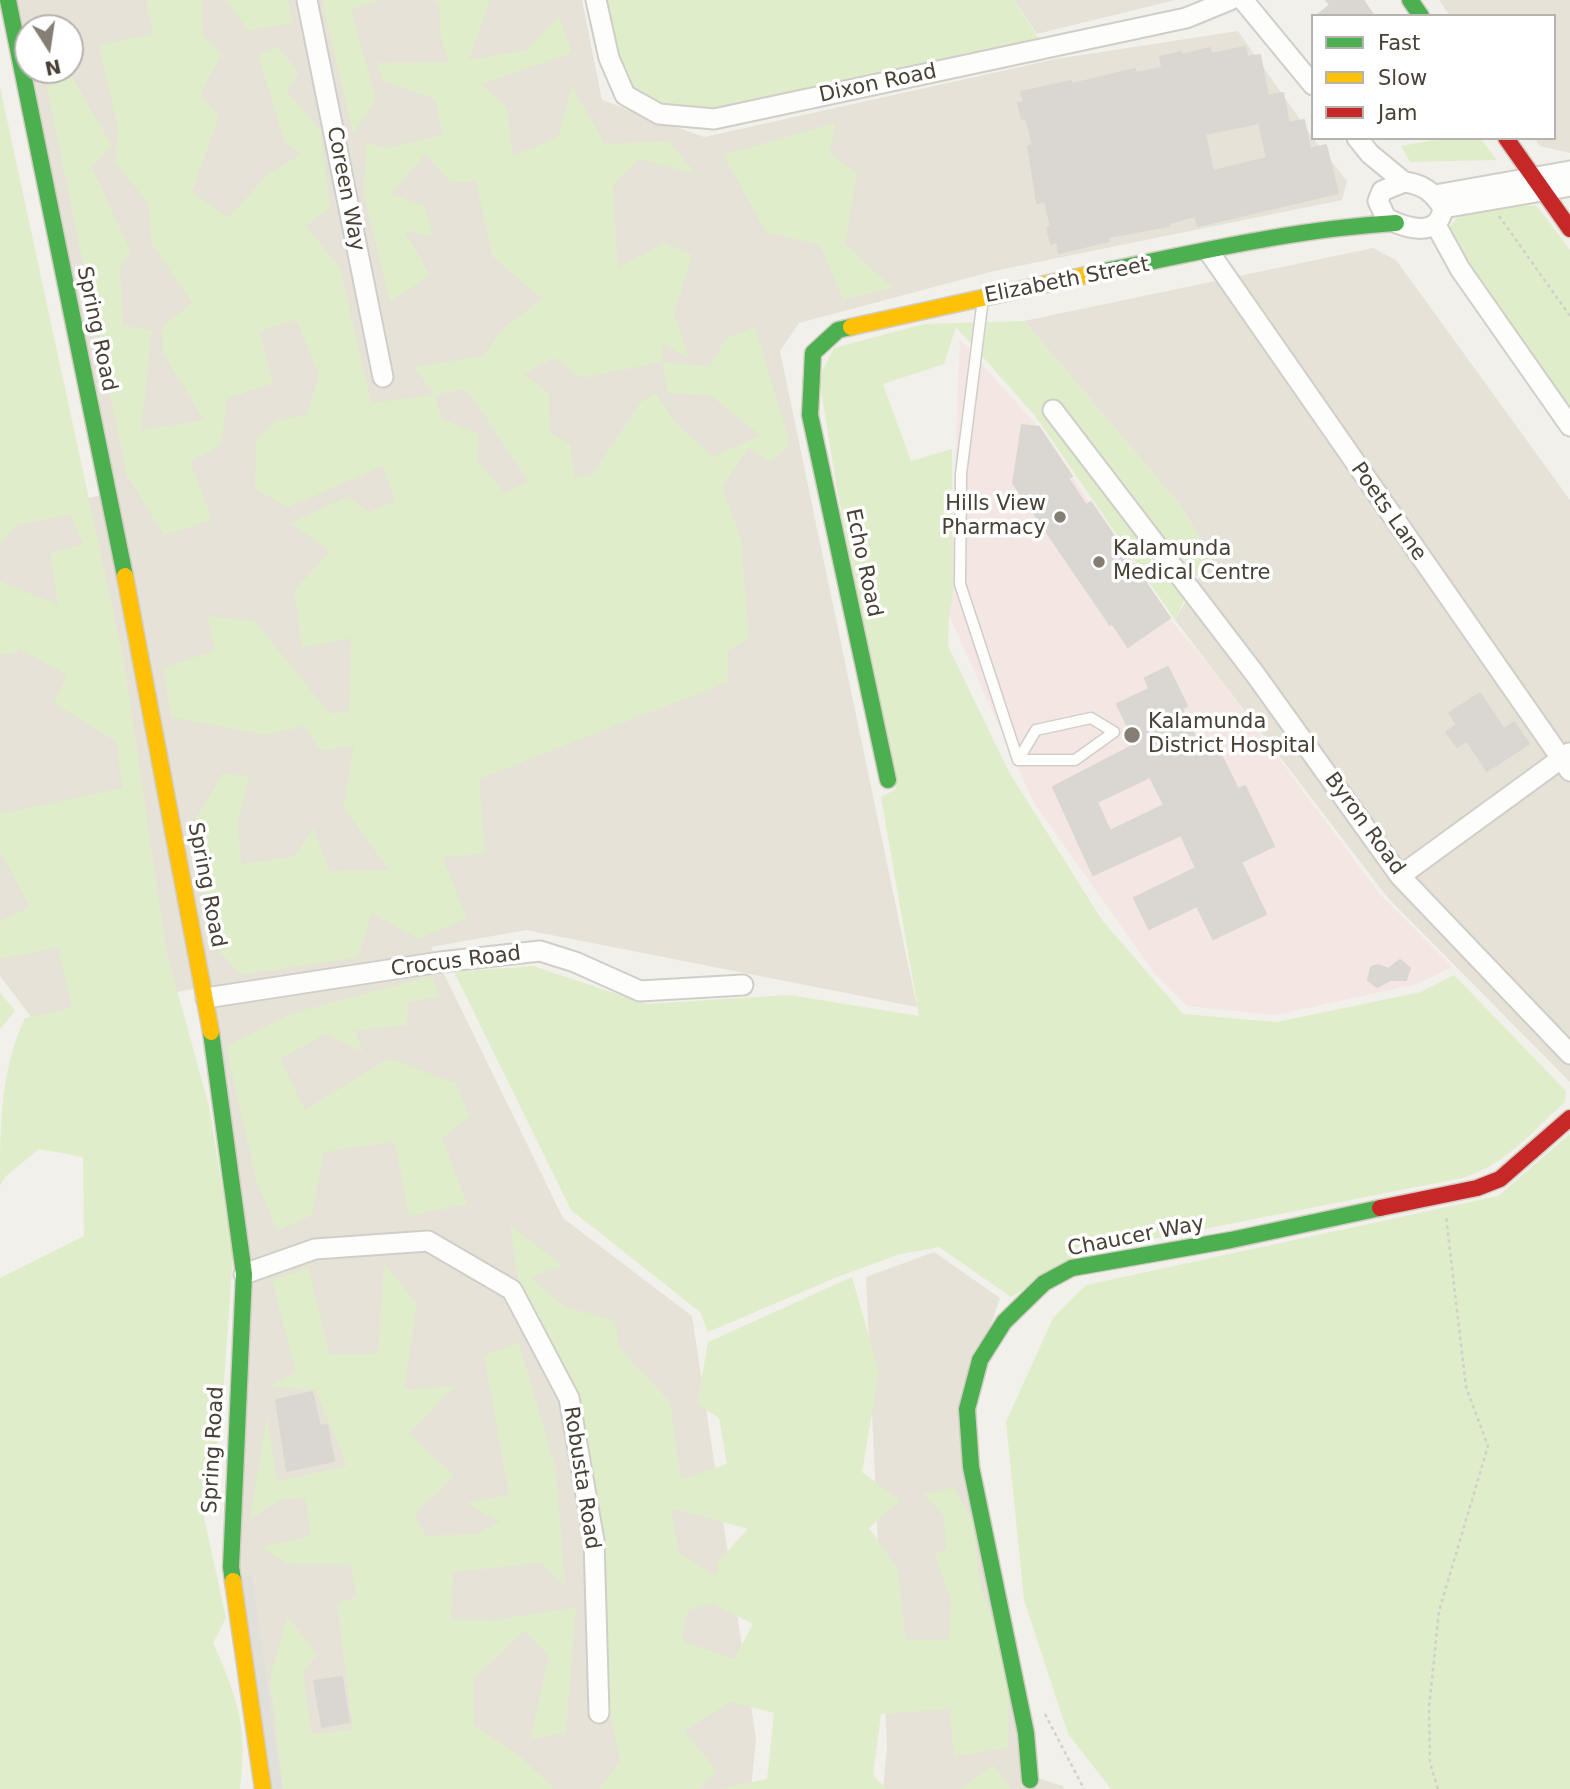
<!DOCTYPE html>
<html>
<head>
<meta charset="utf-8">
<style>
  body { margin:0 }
  #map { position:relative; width:1570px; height:1789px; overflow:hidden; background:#f2f0eb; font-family:"DejaVu Sans",sans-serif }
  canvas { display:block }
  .legend { position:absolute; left:1311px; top:14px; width:245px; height:126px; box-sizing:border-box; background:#fff; border:2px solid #b6b3af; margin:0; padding:9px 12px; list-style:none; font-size:21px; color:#494136 }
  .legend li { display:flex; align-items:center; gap:14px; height:35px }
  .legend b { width:35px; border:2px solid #b6b3af }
  .north { position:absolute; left:14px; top:14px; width:70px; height:70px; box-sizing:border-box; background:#fff; border:2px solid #b6b3af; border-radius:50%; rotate:168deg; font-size:19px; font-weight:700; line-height:28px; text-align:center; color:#494136 }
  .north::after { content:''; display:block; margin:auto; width:24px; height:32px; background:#847e75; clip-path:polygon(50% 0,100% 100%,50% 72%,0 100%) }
</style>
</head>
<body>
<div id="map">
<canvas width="1570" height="1789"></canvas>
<ul class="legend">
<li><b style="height:9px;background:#4caf50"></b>Fast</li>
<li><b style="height:9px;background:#ffc107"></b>Slow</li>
<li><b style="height:9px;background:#c62828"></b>Jam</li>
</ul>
<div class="north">N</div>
</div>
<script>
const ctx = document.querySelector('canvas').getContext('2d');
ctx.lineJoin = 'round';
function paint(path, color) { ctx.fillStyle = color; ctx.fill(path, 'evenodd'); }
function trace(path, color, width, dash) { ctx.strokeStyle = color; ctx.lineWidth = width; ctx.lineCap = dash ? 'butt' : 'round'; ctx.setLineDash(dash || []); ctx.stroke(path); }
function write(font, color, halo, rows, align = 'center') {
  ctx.font = font + ' "DejaVu Sans",sans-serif'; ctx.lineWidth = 7; ctx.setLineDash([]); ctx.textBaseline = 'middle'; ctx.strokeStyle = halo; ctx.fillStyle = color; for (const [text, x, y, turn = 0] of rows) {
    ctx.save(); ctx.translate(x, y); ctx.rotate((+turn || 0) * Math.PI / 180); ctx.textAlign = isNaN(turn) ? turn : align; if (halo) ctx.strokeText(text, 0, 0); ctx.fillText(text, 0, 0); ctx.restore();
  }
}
paint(new Path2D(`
  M 17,0 L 582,0 L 602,100 L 704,137 L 1056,59 L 1238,31 L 1313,138 L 1347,181 L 1342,200 L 994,271 L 799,323 L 780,351 L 917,1007 L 526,930 L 431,947 L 563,1218 L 692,1316 L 756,1739 L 751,1789 L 271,1789 L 237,1573 L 250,1259 L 211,986 L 32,1018 L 0,976 L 0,516 L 112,493 L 30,70 L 70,70 L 70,28 L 28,28 L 28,57 Z
  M 1014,0 L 1175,0 L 1037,34 Z
  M 1439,0 L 1570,0 L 1570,153 L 1540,146 L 1534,138 L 1554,138 L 1554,16 L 1450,16 Z
  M 1373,248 L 1396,260 L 1570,500 L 1570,1082 L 1388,898 L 1175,620 L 1211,557 L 1180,505 L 1024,321 Z
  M 934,1252 L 1000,1298 L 960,1413 L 1034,1777 L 1063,1786 L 1064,1789 L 883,1789 L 887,1747 L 866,1277 Z`), '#e6e2d8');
paint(new Path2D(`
  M 960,340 L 1034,422 L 1173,623 L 1211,667 L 1378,892 L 1452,967 L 1417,984 L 1275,1015 L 1187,1006 L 1155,974 L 1034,803 L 949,615 Z`), '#f4e6e2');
paint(new Path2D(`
  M 146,0 L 202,0 L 203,36 L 222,54 L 200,94 L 219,116 L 192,192 L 228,218 L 269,173 L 302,154 L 285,143 L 258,55 L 278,47 L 299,73 L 286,91 L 320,129 L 330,208 L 306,226 L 340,268 L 371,403 L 434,395 L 415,367 L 483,356 L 502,329 L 542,299 L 492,256 L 476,181 L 451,183 L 426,154 L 391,194 L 425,206 L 433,237 L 404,230 L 430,275 L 390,302 L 364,194 L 366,143 L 385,148 L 443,135 L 435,99 L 383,81 L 377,63 L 449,62 L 441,39 L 439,4 L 432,0 L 490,0 L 469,60 L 526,50 L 559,16 L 572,53 L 481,84 L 507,107 L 513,156 L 558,137 L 572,86 L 605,144 L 669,141 L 696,174 L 639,159 L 613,186 L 618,268 L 664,243 L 692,255 L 674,314 L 689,358 L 663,344 L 662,362 L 709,366 L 726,338 L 755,326 L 790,444 L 771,462 L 748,448 L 722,488 L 741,538 L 749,639 L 728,651 L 728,682 L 479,779 L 485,854 L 442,857 L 467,918 L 418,939 L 372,913 L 358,957 L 240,975 L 213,944 L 193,823 L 223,773 L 249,777 L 238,822 L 241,864 L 295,856 L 313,828 L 330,871 L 389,870 L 343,807 L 354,746 L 321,751 L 305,726 L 263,735 L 171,717 L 163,668 L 215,651 L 207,616 L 255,621 L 329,713 L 349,712 L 351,638 L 302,648 L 294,591 L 330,551 L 290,523 L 347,497 L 369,512 L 395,501 L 383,466 L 288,507 L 255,489 L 256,441 L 275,421 L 307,415 L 319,374 L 296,320 L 259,331 L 273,383 L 227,399 L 221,445 L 190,461 L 212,520 L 164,535 L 127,476 L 47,88 L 68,70 L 112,146 L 91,166 L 131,252 L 120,267 L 123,325 L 152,331 L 141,430 L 204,420 L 163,353 L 162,327 L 192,303 L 152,244 L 148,203 L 115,162 L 118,129 L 99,45 L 153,34 ZM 554,358 L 582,378 L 662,362 L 668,393 L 711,396 L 760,435 L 713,457 L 674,421 L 656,393 L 641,402 L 593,474 L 575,478 L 570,444 L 550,433 L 549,393 L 523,374 ZM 463,389 L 476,402 L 528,481 L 505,493 L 477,460 L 479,434 L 441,418 L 435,395 Z
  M 226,0 L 288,0 L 293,23 L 248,31 Z
  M 322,0 L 381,0 L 351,9 L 376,100 L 353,134 Z
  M 597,0 L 1014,0 L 1045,48 L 714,119 L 625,95 Z
  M 0,87 L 124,661 L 167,954 L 209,1106 L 233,1255 L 221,1423 L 204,1517 L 226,1618 L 213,1643 C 238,1699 248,1727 240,1789 L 0,1789 L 0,1278 L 84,1236 L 83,1157 L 39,1149 L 5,1177 L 0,1186 C 0,1130 0,1070 25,1018 L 72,1008 L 58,948 L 0,959 L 0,921 L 30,907 L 0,852 L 0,814 L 122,788 L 117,742 L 54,703 L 67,675 L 18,648 L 19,652 L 0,655 L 0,581 L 58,605 L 50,553 L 83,544 L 71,515 L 17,525 L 0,544 Z
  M 835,123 L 830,154 L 857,174 L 845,244 L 893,288 L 843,300 L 820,245 L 766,232 L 723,155 Z
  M 1445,138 L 1480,138 L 1497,160 L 1410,162 L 1401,146 Z
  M 1520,205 L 1537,206 L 1570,250 L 1570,410 L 1445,233 L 1460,214 Z
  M 1024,321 L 1180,505 L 1211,557 L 1194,579 L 1175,620 L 1036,417 L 956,327 L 944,364 L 883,384 L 911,461 L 952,449 L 953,594 L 949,615 L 948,646 L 1009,772 L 1102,920 L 1183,1014 L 1277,1022 L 1421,992 L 1454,975 L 1566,1091 L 1565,1102 C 1533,1131 1504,1166 1462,1178 L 1087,1252 L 1011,1297 L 939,1247 L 897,1255 L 840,1276 L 708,1332 L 700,1312 L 571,1210 L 454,972 L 533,966 L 647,1004 L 790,995 L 919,1016 L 881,797 L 896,789 L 836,484 L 819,377 L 834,348 L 924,324 Z
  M 432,976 L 440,997 L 408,1002 L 407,1025 L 355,1031 L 363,1052 L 325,1034 L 280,1059 L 305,1110 L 389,1058 L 456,1084 L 470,1116 L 442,1138 L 467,1204 L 409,1216 L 395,1142 L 324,1152 L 312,1215 L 277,1231 L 256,1179 L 226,1046 L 293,1013 Z
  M 0,992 L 15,1011 L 0,1029 Z
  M 1570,1134 L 1570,1789 L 1111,1789 L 1068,1734 L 1024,1600 L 1006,1422 L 1053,1318 L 1086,1285 L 1498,1196 Z
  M 510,1226 L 563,1266 L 531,1277 L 563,1306 L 615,1321 L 619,1347 L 670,1402 L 681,1479 L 727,1464 L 719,1418 L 697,1404 L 708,1342 L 852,1277 L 879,1372 L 862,1472 L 900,1501 L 869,1528 L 898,1570 L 906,1640 L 949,1640 L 951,1601 L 935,1555 L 946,1548 L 944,1516 L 924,1494 L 954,1488 L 973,1521 L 980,1584 L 1009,1670 L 1008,1748 L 954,1756 L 950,1709 L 881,1714 L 873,1775 L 887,1789 L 718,1789 L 767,1779 L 774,1713 L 730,1702 L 684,1731 L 717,1771 L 699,1789 L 599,1789 L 620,1761 L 610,1715 L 603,1531 L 578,1405 L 520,1291 ZM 671,1508 L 748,1529 L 718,1561 L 716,1576 L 679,1553 ZM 713,1604 L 753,1624 L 734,1659 L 682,1641 L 688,1610 Z
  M 384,1263 L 417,1304 L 404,1390 L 455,1386 L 409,1433 L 454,1476 L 415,1514 L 426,1536 L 476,1534 L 500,1522 L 466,1503 L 509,1495 L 484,1355 L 519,1343 L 556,1469 L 565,1586 L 542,1563 L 453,1572 L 451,1619 L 495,1620 L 576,1607 L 566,1733 L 530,1739 L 549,1656 L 524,1630 L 474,1679 L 474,1725 L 521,1757 L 554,1789 L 283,1789 L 270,1678 L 287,1616 L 317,1654 L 303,1672 L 312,1734 L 353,1729 L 337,1604 L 357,1596 L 350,1565 L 288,1564 L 260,1547 L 311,1536 L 305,1497 L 281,1500 L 250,1519 L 267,1416 L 277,1481 L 347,1466 L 316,1391 L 268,1386 L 296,1373 L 272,1280 L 309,1268 L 329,1355 L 378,1353 Z
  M 993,1765 L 1012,1789 L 960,1789 Z`), '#e0edca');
paint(new Path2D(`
  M 252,1575 L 282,1789 L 268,1789 L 238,1578 Z`), '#e1dfda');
const building = new Path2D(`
  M 1326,0 L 1363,0 L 1374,16 L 1316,16 L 1330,5 Z
  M 1245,47 L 1247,57 L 1260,55 L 1268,96 L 1283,93 L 1289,123 L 1304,120 L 1310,149 L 1326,145 L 1338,193 L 1198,226 L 1195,216 L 1169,223 L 1169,226 L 1108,237 L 1109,241 L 1059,253 L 1057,242 L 1051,244 L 1047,228 L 1051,227 L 1045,201 L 1037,203 L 1028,146 L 1033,145 L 1026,118 L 1022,119 L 1018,103 L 1024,102 L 1021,92 L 1071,81 L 1072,84 L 1135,69 L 1136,73 L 1162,68 L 1160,57 L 1181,52 L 1182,55 L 1210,48 L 1211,54 ZM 1259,123 L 1267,158 L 1213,171 L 1205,134 Z
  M 1022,425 L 1039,427 L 1072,476 L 1068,478 L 1086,505 L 1091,502 L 1170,618 L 1128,647 L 1112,623 L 1110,625 L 1013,483 Z
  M 1168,667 L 1187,706 L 1182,709 L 1201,749 L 1215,743 L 1238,789 L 1245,786 L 1274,846 L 1241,862 L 1266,914 L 1213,939 L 1197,906 L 1149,929 L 1134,898 L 1196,868 L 1181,835 L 1093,875 L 1053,787 L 1136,744 L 1117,704 L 1149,689 L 1145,678 ZM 1150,777 L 1164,805 L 1110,831 L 1097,802 Z
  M 1480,693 L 1504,729 L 1514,722 L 1529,744 L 1487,771 L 1467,741 L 1457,747 L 1446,732 L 1457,725 L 1449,713 Z
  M 1400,960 L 1410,968 L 1406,980 L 1390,980 L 1377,987 L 1368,980 L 1371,967 L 1378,965 L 1388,969 Z
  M 312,1392 L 320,1426 L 327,1425 L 334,1461 L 287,1471 L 276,1400 Z
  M 342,1677 L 349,1722 L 322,1727 L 314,1681 Z`);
paint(building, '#dad7d2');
trace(building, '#dad7d1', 2);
const lane = new Path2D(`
  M 983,298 L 961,474 L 960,584 L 1018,760 L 1075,760 L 1114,732 L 1091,718 L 1036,730 L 1018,760`);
const street = new Path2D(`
  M 307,0 L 383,377
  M 596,0 L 609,58 L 625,95 L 659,114 L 714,119 L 1186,18 L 1230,0
  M 1243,0 L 1313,85
  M 1357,138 L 1370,154 L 1404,182
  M 1404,182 C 1423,184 1433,192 1443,208 C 1439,238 1407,229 1386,218 L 1378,201 L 1382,191 Z
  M 1435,195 L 1570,171
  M 1443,208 L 1570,186
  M 1436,225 L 1460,269 L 1570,426
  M 1209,252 L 1570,771
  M 1053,410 L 1255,674 L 1400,876 L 1570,1054
  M 1400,876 L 1569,753
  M 206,998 L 440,962 L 540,951 L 575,962 L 640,991 L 743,985
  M 244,1274 L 315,1249 L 428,1241 L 512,1290 L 569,1398 L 594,1541 L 599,1713`);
const fast = new Path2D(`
  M 8,0 L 125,576
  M 1410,0 L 1421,16
  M 1100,272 C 1199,252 1295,229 1396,223
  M 851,327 L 838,330 L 813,353 L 810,415 L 888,780
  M 211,1032 L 244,1274 L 231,1567 L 233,1581
  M 1030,1780 L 1026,1733 L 971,1467 L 967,1409 L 980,1360 L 1004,1322 L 1044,1283 L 1072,1268 L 1231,1240 L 1380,1208`);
const slow = new Path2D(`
  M 851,327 L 1100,272
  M 125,576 L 211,1032
  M 233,1581 L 263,1789`);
const jam = new Path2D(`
  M 1506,138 L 1570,229
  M 1380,1208 L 1477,1188 L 1500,1179 L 1570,1118`);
trace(lane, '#d0cec8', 13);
trace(street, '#d0cec8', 23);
trace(fast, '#d2cdc2', 19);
trace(slow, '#d2cdc2', 19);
trace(jam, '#d2cdc2', 19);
trace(new Path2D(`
  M 1499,216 L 1570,316
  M 1045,1714 L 1084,1789
  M 1438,1789 L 1430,1763 L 1429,1708 L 1439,1611 L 1488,1446 L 1466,1387 L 1446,1216`), '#d2d0ca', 2.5, [3.5, 3.5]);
trace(lane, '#fdfdfc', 10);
trace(street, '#fdfdfc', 19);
trace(fast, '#4caf50', 16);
trace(slow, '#ffc107', 16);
trace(jam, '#c62828', 16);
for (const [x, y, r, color] of [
  [1060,517,7,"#847e75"],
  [1099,562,7,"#847e75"],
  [1132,735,9,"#847e75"]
]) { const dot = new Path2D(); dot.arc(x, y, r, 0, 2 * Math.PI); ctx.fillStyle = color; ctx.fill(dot); trace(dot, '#fff', 2.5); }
write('21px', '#494136', '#fff', [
  ["Dixon Road",878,84,-12],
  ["Coreen Way",345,189,79],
  ["Elizabeth Street",1067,281,-11],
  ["Spring Road",96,329,78],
  ["Poets Lane",1388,512,55],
  ["Echo Road",863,563,78],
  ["Byron Road",1364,824,54],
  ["Spring Road",206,885,79],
  ["Crocus Road",456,962,-7],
  ["Chaucer Way",1136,1237,-11],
  ["Spring Road",214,1450,-87],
  ["Robusta Road",581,1478,81]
]);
write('21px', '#494136', '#fff', [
  ["Hills View",1046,505,"right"],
  ["Pharmacy",1046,529,"right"],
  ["Kalamunda",1113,550],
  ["Medical Centre",1113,574],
  ["Kalamunda",1148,723],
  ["District Hospital",1148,747]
], 'left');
</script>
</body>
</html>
